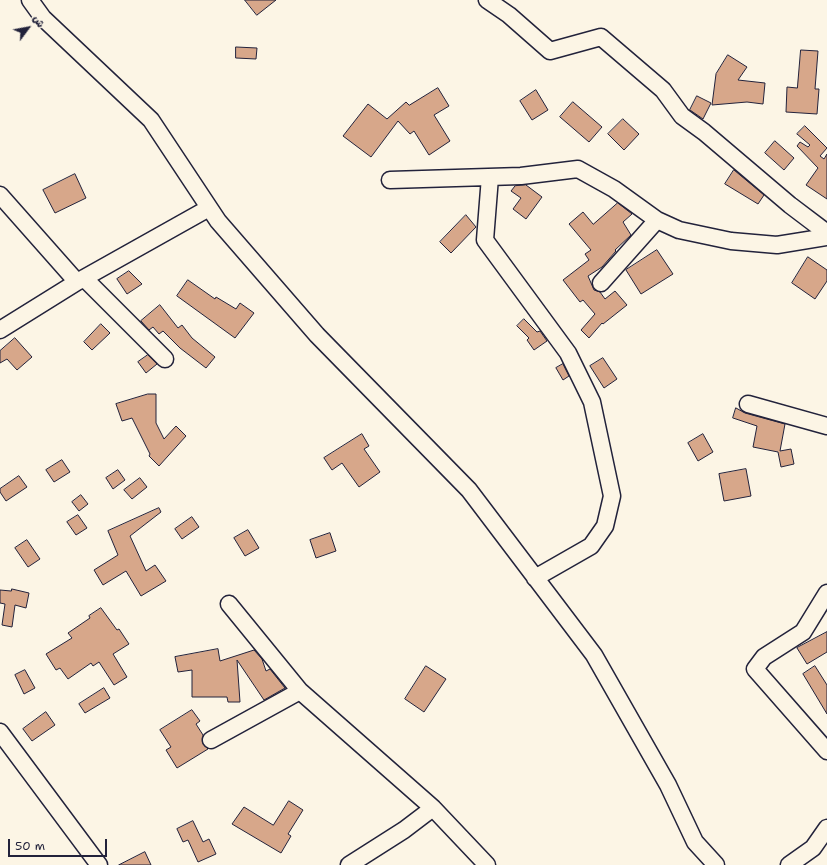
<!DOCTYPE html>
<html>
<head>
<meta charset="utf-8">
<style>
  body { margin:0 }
  #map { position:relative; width:827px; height:865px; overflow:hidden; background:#fcf5e5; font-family:"Shantell Sans","Playpen Sans Arabic",sans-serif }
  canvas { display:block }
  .north { position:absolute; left:8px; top:8px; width:40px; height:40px; -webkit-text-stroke:3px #fcf5e5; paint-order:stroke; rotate:58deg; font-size:11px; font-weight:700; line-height:16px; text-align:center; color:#22223b }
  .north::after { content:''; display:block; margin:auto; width:14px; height:18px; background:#22223b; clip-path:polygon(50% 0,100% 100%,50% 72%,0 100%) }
  .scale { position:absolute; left:8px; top:839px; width:99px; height:18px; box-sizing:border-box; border:2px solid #22223b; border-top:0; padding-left:5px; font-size:12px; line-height:14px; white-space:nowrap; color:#22223b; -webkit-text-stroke:3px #fcf5e5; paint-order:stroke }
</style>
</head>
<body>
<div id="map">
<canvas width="827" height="865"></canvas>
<div class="north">ش</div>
<div class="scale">50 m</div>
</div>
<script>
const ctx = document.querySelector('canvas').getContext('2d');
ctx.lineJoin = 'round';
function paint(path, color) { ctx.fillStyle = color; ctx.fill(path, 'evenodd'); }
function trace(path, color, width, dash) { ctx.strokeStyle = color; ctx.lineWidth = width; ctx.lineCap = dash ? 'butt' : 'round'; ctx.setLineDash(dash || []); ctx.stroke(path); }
const building = new Path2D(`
  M 245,0 L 276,0 L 257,15 Z
  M 236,47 L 257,48 L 256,59 L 236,58 Z
  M 801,50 L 818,51 L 815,89 L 819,89 L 817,114 L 786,112 L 787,87 L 797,88 Z
  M 728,55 L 747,67 L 738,80 L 765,83 L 763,104 L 747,102 L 712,105 L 716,74 Z
  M 438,88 L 449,106 L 434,115 L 450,141 L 429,155 L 414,131 L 410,134 L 398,121 L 371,157 L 343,136 L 368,104 L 387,119 L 406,102 L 409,105 Z
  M 536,90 L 548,110 L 532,120 L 520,101 Z
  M 697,96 L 711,103 L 703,119 L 690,110 Z
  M 573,102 L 602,127 L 589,142 L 560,117 Z
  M 623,119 L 639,134 L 624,150 L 608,134 Z
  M 805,126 L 827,148 L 820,156 L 824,159 L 827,154 L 827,199 L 806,185 L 818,168 L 797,146 L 800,142 L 808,147 L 810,145 L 797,134 Z
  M 775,141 L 794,158 L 784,170 L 765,153 Z
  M 734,170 L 764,195 L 758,204 L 725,184 Z
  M 75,174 L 86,198 L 55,213 L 43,190 Z
  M 526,185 L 542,197 L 526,219 L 513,209 L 521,198 L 511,191 L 515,186 Z
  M 618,203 L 632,214 L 623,222 L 631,235 L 615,250 L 616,251 L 602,267 L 588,276 L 594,290 L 600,292 L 605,299 L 615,291 L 627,305 L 603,324 L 602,323 L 589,338 L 581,330 L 595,314 L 583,300 L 580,302 L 563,280 L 589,260 L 585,254 L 591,250 L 569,224 L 583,212 L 593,224 Z
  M 466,215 L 476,227 L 451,253 L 440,242 Z
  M 657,250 L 673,274 L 641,294 L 626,270 Z
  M 808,257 L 827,270 L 827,281 L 815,299 L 792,283 Z
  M 129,271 L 142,284 L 127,294 L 117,279 Z
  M 188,280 L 215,299 L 216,297 L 236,309 L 240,303 L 254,313 L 235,338 L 177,296 Z
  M 160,305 L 178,328 L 182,325 L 192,338 L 215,357 L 206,368 L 180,348 L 163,331 L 159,334 L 153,327 L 149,330 L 141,321 Z
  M 524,319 L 537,332 L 540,331 L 547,341 L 534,350 L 527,340 L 529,338 L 517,326 Z
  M 101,324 L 110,333 L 92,350 L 84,342 Z
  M 15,338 L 32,357 L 17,370 L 7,359 L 0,363 L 0,351 Z
  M 148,355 L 157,364 L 146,373 L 138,362 Z
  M 603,358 L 617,379 L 604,388 L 590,366 Z
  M 563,364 L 569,376 L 563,380 L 556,368 Z
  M 148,394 L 156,394 L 156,423 L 164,439 L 176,426 L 186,436 L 159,466 L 149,456 L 150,454 L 132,418 L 122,421 L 116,404 Z
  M 736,408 L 745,413 L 785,424 L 780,451 L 791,449 L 794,464 L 781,467 L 778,452 L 753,447 L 757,426 L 733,418 Z
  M 362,434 L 369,446 L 364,449 L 380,472 L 359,487 L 342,463 L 332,470 L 324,458 Z
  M 703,434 L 713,452 L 698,461 L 688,443 Z
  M 62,460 L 70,472 L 54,482 L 46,470 Z
  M 746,469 L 751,496 L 724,501 L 719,474 Z
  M 118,470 L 125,480 L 113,489 L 106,478 Z
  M 19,476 L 27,487 L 6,501 L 0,492 L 0,489 Z
  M 140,478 L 147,487 L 132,499 L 124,490 Z
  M 81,495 L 88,504 L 79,511 L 72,502 Z
  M 159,508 L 161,512 L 130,536 L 146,571 L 155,565 L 166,581 L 141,596 L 126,571 L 103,585 L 94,570 L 118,555 L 108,531 Z
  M 78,515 L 87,528 L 76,535 L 67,522 Z
  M 192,517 L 199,527 L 182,539 L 175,529 Z
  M 248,530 L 259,548 L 245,556 L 234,538 Z
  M 330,533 L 336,551 L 316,558 L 310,540 Z
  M 27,540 L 40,559 L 28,567 L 15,548 Z
  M 12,589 L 29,593 L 26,608 L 15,605 L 12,627 L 2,625 L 5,604 L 0,603 L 0,590 L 11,591 Z
  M 101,608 L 117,630 L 119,629 L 129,644 L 113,654 L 127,677 L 114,685 L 99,662 L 93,666 L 91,663 L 68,679 L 60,668 L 56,670 L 46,654 L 72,638 L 68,633 L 90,618 L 89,616 Z
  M 827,632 L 827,652 L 807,664 L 797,648 Z
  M 218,649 L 220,661 L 254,650 L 262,659 L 266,671 L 270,669 L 285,688 L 264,700 L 237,660 L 240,702 L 228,702 L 227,697 L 192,697 L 192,670 L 178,672 L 175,657 Z
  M 426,666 L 446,679 L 424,712 L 405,699 Z
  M 815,666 L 827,685 L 827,714 L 803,674 Z
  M 25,670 L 35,688 L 24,694 L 15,675 Z
  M 104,688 L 110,698 L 85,713 L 79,704 Z
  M 192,710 L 200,721 L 196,724 L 203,735 L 203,744 L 208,749 L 177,768 L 166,750 L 171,747 L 160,730 Z
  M 46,712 L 55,725 L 32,741 L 23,729 Z
  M 289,801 L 303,810 L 288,834 L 291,836 L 281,853 L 232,824 L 244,807 L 273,825 Z
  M 193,821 L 203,842 L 209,839 L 216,854 L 198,862 L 188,840 L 183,842 L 177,829 Z
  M 145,852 L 151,865 L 119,865 Z`);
paint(building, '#d7a78a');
trace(building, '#22223b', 1);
const minor = new Path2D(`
  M 30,0 L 43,18 L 151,120 L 218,221 L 317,335 L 469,490 L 594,655 L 668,785 L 695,842 L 716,865
  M 487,0 L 509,15 L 550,51 L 601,37 L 663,90 L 682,116 L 704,132 L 790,205 L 827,233
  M 490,177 L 485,240 L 568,353 L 592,402 L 612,496 L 605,526 L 591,546 L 535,578
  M 390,180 L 521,176 L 578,169 L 614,189 L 657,220 L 679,230 L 731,241 L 777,245 L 827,237
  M 0,195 L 77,282 L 209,208
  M 84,278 L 165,359
  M 601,283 L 657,220
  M 0,330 L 77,282
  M 748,404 L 827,426
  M 827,593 L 803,632 L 764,657 L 755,669 L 827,751
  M 229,604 L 300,691 L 433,808 L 487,865
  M 0,732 L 99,865
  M 211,740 L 300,691
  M 349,865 L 404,830 L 433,808
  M 789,865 L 813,848 L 827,828`);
trace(minor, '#22223b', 19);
trace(minor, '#fcf5e5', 16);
</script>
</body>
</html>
